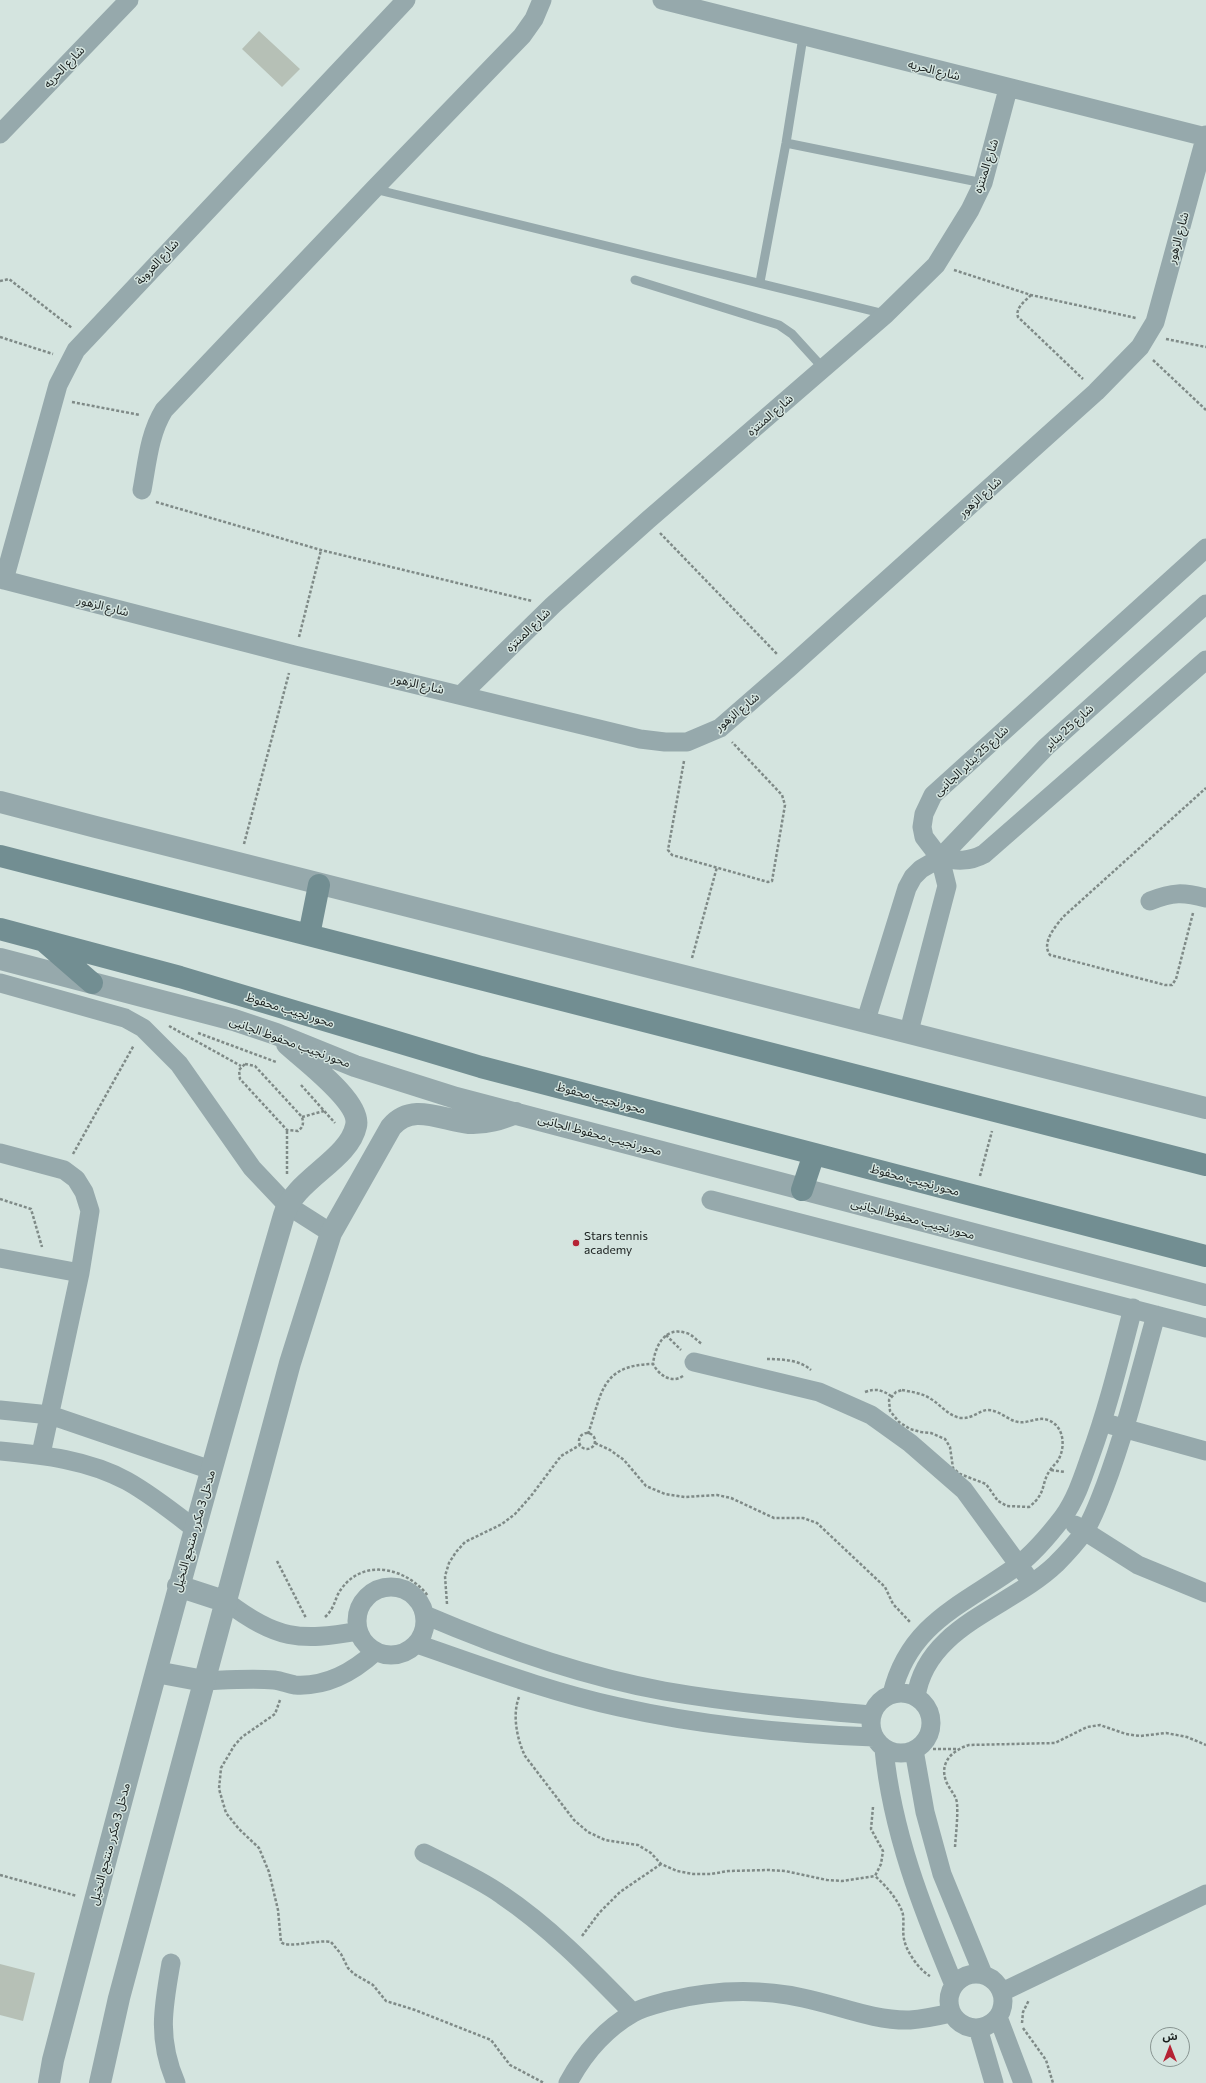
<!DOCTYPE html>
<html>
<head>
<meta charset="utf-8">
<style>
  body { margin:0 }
  #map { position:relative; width:1206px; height:2083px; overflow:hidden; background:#d4e4df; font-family:Commissioner,"Noto Sans Arabic",sans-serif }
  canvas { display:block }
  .north { position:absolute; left:1150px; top:2027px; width:40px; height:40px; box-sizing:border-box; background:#d4e4df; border:1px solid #889491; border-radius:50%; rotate:0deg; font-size:11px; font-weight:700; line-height:16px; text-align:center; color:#161c1b }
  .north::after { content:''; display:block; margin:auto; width:14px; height:18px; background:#b52335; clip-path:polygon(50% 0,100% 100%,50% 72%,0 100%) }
</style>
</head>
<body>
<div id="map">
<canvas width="1206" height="2083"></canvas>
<div class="north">ش</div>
</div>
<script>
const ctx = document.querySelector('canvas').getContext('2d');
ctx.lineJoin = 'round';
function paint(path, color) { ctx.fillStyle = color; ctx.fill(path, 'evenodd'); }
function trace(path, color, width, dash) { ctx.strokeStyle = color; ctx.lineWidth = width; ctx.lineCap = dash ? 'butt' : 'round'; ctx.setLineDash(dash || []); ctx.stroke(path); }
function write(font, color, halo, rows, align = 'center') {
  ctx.font = font + ' Commissioner,"Noto Sans Arabic",sans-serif'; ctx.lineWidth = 3; ctx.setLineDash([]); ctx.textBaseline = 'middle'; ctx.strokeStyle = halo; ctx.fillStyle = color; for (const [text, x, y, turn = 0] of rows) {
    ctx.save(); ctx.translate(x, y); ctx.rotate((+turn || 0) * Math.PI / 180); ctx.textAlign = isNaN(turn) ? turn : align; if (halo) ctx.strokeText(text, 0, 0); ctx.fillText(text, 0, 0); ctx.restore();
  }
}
paint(new Path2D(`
  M 259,31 L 300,69 L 282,87 L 242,49 Z
  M 0,1964 L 35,1973 L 23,2021 L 0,2015 Z`), '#b6c0b6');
trace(new Path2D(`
  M 954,270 L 1031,295 L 1136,318
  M 0,281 L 9,279 L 72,328
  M 1031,295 C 1025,301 1015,308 1018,317 L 1083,379
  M 0,337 L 53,354
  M 1166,339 L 1206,347
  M 1153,360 L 1206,410
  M 72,402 L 140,415
  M 156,502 L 321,550 L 532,601
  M 660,533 L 778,655
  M 299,637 L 321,550
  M 684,761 L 668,850 L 672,855 L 768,882 L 772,881 L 785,805 L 782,795 L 732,742
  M 244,844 L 289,673
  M 1193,913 L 1176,979 L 1172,985 L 1165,985 L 1050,955 C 1041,943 1055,927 1063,917 L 1206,788
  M 692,958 L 717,867
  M 169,1026 L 241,1066
  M 198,1033 L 276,1062
  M 245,1064 L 255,1066 L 302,1117 C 304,1124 303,1127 298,1131 L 287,1130 L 240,1079 L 239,1070 Z
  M 301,1085 L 335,1123
  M 302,1117 L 324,1111
  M 73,1154 L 134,1045
  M 287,1174 L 287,1130
  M 980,1176 L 992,1131
  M 0,1199 L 31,1209 L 42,1247
  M 666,1335 L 681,1350
  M 767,1359 C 782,1359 800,1360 811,1370
  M 683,1376 C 671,1384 659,1375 653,1364 C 655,1346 665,1326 686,1333 C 692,1334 697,1341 702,1344
  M 902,1390 C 912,1392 922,1393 931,1399 C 941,1405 948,1416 961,1418 C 972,1419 979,1411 987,1410 C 1000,1410 1007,1420 1018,1422 C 1028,1424 1038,1416 1048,1420 C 1065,1426 1066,1449 1057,1462 C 1055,1464 1053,1466 1051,1469 C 1040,1483 1048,1492 1029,1507 L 1007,1506 L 998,1501 L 986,1484 L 960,1474 L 953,1468 L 950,1447 L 945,1439 L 931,1433 L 921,1432 L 910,1429 L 899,1422 L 890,1411 L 889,1400 L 896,1392 Z
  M 865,1392 C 876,1388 882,1390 891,1396
  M579 1441a8 8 0 1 1 16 0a8 8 0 1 1-16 0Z
  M 588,1434 C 602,1394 600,1365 653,1364
  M 595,1443 L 610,1450 L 624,1460 L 646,1486 L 665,1494 L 685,1497 L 717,1495 L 731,1498 L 774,1518 L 803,1518 L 817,1523 L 885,1587 L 893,1604 L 910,1622
  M 1051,1470 L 1065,1472
  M 277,1561 L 306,1618
  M 447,1604 L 445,1576 L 449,1563 L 456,1552 L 465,1542 L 502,1524 L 515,1514 L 531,1496 L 561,1456 L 580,1445
  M 325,1617 C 336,1607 334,1598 342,1588 C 365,1557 408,1569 428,1596
  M 519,1697 C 512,1715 517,1739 525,1756 L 574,1820 L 588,1832 L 605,1840 L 638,1845 L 651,1853 L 661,1864 L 677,1871 L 693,1874 L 711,1874 L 728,1871 L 768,1870 L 785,1871 L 827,1880 L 842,1881 L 875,1876
  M 280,1700 L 275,1714 L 242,1737 L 234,1746 L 221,1768 L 219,1789 L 226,1813 L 239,1829 L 259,1848 L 269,1872 L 278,1910 L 281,1942 C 287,1949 320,1939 331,1942 L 341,1954 L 348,1968 L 354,1974 L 373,1985 L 386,2001 L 415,2010 L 491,2040 L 510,2065 L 544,2083
  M 933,1749 L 957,1749
  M 873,1807 L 871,1829 L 883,1851 L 881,1864 L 875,1876 C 886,1886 896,1897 902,1911 C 905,1919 902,1930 904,1939 C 906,1951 919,1970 930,1976
  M 955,1847 C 956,1833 958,1817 957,1803 C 956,1795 949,1789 946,1781 C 939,1762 953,1750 969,1745 L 1055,1743 L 1087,1727 L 1100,1725 L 1126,1734 L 1140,1736 L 1166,1733 L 1187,1737 L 1206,1745
  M 0,1875 L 77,1896
  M 582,1936 L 599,1913 L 620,1892 L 661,1864
  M 1022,2023 L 1023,2012 L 1029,2000
  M 1023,2028 L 1046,2060 L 1053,2083`), '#7f8a87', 2.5, [3, 2]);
trace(new Path2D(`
  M 786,143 L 983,183
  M 374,189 L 885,314
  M 635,280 L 779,325 L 792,334 L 823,368
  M 760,282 L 786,143 L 803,37`), '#96a9ac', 9);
trace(new Path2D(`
  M 662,0 L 1206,137
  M 0,134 L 129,0
  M 142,490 C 147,464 149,434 164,410 L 374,189 L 522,36 L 534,19 L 542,0
  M 0,579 L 294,655 L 640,739 L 665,742 L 687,742 L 720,728 L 790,667 L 1096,392 L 1140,347 L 1155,322 L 1206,135
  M 4,580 L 58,385 L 76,350 L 406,0
  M 462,694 L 553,605 L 648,520 L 886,314 L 936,265 L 970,210 L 983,183 L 1008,89
  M 940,858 C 957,861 969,862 984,854 L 1206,660
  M 1150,901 C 1173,892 1183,892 1206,898
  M 0,983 L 125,1018 L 143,1028 L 179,1064 L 252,1168 L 287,1205 L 331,1233
  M 866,1020 L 907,888 L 913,877 L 921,869 L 940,858 L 1046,747 L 1206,604
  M 909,1031 L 947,886 L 940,858 L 924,837 L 922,827 L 924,814 L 933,795 L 1206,548
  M 0,1153 L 64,1170 L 76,1179 L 84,1192 L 90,1211 L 80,1273 L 41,1454
  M 711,1200 L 1206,1328
  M 0,1258 L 80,1273
  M 694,1362 L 819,1392 L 871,1415 L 910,1443 L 964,1490 L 1026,1575
  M 0,1410 L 50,1415 L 211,1470
  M 1112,1425 L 1206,1451
  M 0,1451 C 44,1455 88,1460 127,1481 C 152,1495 173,1512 195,1529
  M 1075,1525 L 1138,1565 L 1206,1593
  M357 1621a34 34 0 1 1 68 0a34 34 0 1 1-68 0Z
  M 227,1602 C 275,1639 300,1642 358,1631
  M 425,1615 C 502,1648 582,1676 664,1691 C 733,1703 802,1709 871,1715
  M 417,1644 C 484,1667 550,1692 619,1707 C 703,1726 788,1734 874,1737
  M 204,1681 C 227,1680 251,1678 274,1680 C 282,1681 288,1684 295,1685 C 327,1687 353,1672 375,1652
  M871 1723a30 30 0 1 1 60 0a30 30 0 1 1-60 0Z
  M 892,1694 C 909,1623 963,1605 1017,1566 C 1034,1553 1050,1534 1063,1517 C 1076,1499 1083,1477 1090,1457 C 1108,1408 1120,1358 1133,1308
  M 916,1697 C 926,1626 1010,1608 1056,1564 C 1065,1555 1076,1543 1084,1532 C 1093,1519 1099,1501 1105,1486 C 1126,1430 1140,1372 1156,1315
  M 884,1749 C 892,1832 922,1908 954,1985
  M 914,1750 L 925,1812 L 942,1874 L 983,1974
  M 424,1853 C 450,1866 478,1878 502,1895 C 551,1928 592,1971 633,2013
  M 171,1963 C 163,2008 157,2039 176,2083
  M949 2001a27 27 0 1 1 54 0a27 27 0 1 1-54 0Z
  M 1002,1992 L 1206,1894
  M 998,2017 L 1023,2083
  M 978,2028 L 994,2083
  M 568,2083 C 583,2055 605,2029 633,2013 C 643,2007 657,2004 668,2001 C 713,1990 757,1988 803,1998 C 838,2005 873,2021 910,2020 C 924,2019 938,2016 951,2013`), '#96a9ac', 19);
trace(new Path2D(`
  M 0,802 C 401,907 804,1004 1206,1108
  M 0,959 L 234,1020 L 276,1034 L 355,1066 L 456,1098 L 1206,1295
  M 178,1586 L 227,1602
  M 156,1672 L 204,1681
  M 49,2083 L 53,2060 C 127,1778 202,1496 284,1215 C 294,1180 349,1160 356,1126 C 362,1102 304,1060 287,1044
  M 100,2083 L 119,1998 L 290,1363 L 331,1233 L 391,1127 C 412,1102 441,1120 469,1123 C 486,1124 501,1119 516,1113`), '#96a9ac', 22);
trace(new Path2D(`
  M 0,856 L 1206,1165
  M 0,929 L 180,977 L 481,1067 L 1206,1256
  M 309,935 L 319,885
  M 46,943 L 92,983
  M 802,1190 L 814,1154`), '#728e92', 22);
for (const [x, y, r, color] of [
  [576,1243,4,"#b52335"]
]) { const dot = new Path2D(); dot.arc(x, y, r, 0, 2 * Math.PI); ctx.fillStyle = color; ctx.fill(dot); trace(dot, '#d4e4df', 1.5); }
write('12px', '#161c1b', '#d4e4df', [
  ["شارع الحريه",64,67,-46],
  ["شارع الحريه",934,70,14],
  ["شارع المنتزه",986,166,-72],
  ["شارع الزهور",1178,238,-75],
  ["شارع العروبة",157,262,-47],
  ["شارع المنتزه",770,415,-41],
  ["شارع الزهور",980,497,-42],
  ["شارع الزهور",103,606,14],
  ["شارع المنتزه",528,630,-44],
  ["شارع الزهور",418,684,13],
  ["شارع الزهور",737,712,-39],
  ["شارع 25 يناير",1069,727,-42],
  ["شارع 25 يناير الجانبى",971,761,-43],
  ["محور نجيب محفوظ",290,1010,17],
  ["محور نجيب محفوظ الجانبى",290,1042,20],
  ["محور نجيب محفوظ",601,1098,15],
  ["محور نجيب محفوظ الجانبى",600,1135,15],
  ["محور نجيب محفوظ",915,1180,15],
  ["محور نجيب محفوظ الجانبى",913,1219,15],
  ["مدخل 3 مكرر منتجع النخيل",194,1531,-74],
  ["مدخل 3 مكرر منتجع النخيل",110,1844,-75]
]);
write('12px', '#161c1b', '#d4e4df', [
  ["Stars tennis",584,1236],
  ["academy",584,1250]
], 'left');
</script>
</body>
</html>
